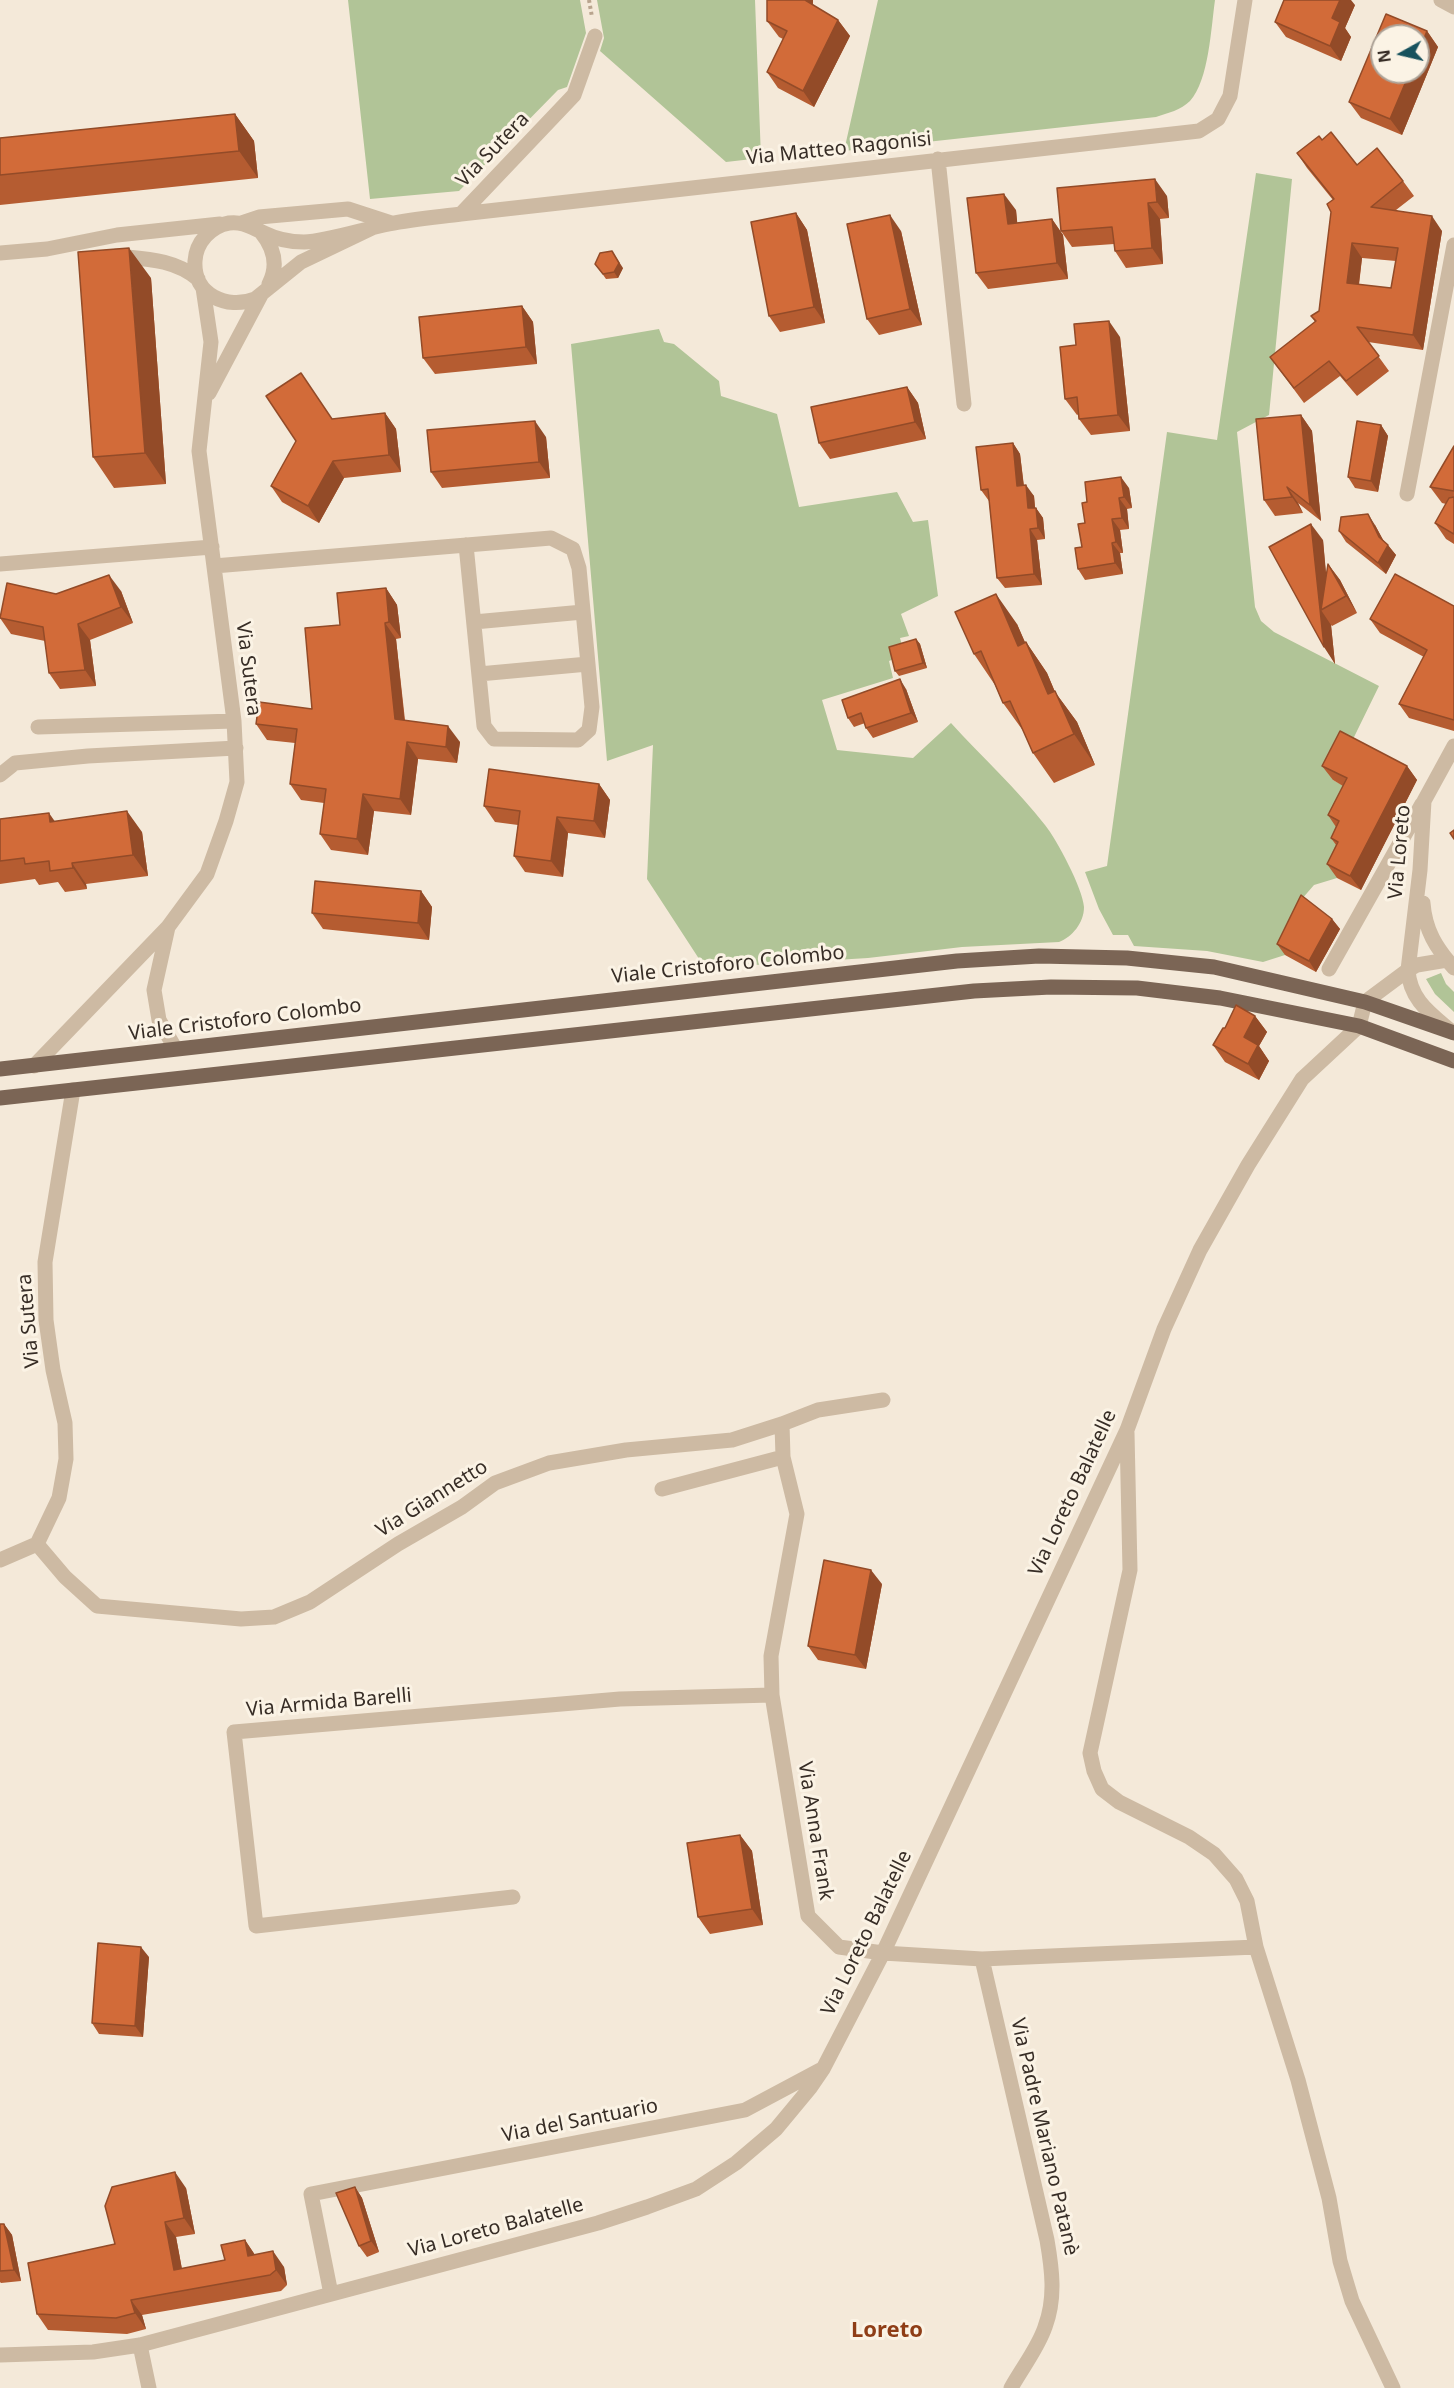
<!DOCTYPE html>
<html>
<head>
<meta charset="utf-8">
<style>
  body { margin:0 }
  #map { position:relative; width:1454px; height:2388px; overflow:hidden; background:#f4e9d9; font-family:"Noto Sans",sans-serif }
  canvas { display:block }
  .north { position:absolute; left:1370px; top:24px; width:60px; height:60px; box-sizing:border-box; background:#fbf3e5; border:2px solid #ada499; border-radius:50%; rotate:262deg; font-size:16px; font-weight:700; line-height:24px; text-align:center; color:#372d26 }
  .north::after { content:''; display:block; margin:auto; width:21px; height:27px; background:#17525d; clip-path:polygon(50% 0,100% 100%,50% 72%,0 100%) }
</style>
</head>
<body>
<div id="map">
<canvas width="1454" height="2388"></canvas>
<div class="north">N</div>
</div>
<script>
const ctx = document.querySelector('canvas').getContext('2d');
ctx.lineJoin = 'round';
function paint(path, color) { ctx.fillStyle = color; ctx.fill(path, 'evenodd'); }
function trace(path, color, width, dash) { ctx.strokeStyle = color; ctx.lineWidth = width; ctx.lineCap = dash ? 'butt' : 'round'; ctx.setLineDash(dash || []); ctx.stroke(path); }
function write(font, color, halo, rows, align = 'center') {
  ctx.font = font + ' "Noto Sans",sans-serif'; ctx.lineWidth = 6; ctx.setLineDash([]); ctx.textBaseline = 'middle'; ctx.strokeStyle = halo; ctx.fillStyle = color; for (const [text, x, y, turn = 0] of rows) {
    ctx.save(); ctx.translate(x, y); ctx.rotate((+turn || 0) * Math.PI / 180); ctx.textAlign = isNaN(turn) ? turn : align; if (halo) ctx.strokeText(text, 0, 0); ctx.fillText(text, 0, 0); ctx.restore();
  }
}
paint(new Path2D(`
  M 348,0 L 580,0 L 586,33 L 567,87 L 558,90 L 459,191 L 370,199 Z
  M 597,0 L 755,0 L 761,158 L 726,162 L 600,51 L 604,38 Z
  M 878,0 L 1215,0 C 1211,28 1209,80 1190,101 C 1181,110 1168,113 1156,117 L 844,151 Z
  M 1256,173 L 1292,179 L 1269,415 L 1237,432 L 1255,607 L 1261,621 L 1274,632 L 1379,686 L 1333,780 L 1357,793 L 1348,856 L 1337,878 L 1314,885 L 1301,900 L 1285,955 L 1263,962 L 1207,951 L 1134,946 L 1128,935 L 1113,935 L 1099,909 L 1085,872 L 1107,866 L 1167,432 L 1217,440 Z
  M 659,329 L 664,342 L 674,344 L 719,381 L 721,396 L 777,414 L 799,507 L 897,492 L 913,522 L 928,520 L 938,596 L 901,614 L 909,636 L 900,638 L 903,649 L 894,659 L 889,661 L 893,678 L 822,700 L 837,750 L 913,758 L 951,723 C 981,756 1018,790 1045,825 C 1057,840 1083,889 1084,907 C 1084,923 1072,937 1059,942 L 962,947 L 868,958 L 705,968 L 647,879 L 653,745 L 607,761 L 571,344 Z
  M 1441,973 L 1446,984 L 1454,992 L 1454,1012 L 1435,994 L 1426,979 Z`), '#b1c497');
trace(new Path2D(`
  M 589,0 L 592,17`), '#b9a48e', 4, [3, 3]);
trace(new Path2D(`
  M 1441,0 L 1454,7
  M 938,159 L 964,404
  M 461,214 L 574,95 L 595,36
  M 241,223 L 259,217 L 348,209 L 391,223
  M 372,228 L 301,262 L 255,299 C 227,310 193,295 195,261 C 196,242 211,226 229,223 C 243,221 252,228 264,233 C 276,239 290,242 304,242 C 327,241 364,229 389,224 C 412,219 437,217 461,214 L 1199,131 L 1218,119 L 1230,96 L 1245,0
  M 261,232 C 274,248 279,265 269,284
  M 0,253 L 47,249 L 117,235 L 220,224
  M 116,256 C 145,259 174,259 198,279
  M 209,393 L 261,295
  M 1407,494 L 1454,245
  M 0,564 L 212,547
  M 214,566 L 551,538 L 573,549 L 579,568 L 592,707 L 589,730 L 578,740 L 494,739 L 484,726 L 466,545
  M 474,622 L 583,612
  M 479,674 L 588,664
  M 38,727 L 234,721
  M 0,775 L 15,763 L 88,756 L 236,748
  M 1423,903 C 1425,930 1436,948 1454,968
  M 168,927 L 154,990 L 159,1020 L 175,1048
  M 1447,960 L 1417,965 L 1408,970 C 1410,1000 1430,1013 1452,1032
  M 1329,969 L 1422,804
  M 34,1066 L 168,927 L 207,874 L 226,821 L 237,782 L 234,721 L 199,451 L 211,342 L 203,288
  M 782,1424 L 783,1457
  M 1127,1433 L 1130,1570 L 1090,1753 L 1094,1771 L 1102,1789 L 1119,1802 L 1189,1837 L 1214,1854 L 1236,1879 L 1247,1901 L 1256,1947 L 1298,2080 L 1329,2198 L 1340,2261 L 1352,2301 L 1393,2388
  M 662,1489 L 783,1457 L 797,1514 L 771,1656 L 772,1695 L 808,1916 L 839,1947 L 883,1953 L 982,1959 L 1256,1947
  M 37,1544 L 65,1577 L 97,1606 L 241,1619 L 274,1617 L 310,1602 L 398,1544 L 462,1507 L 495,1483 L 549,1463 L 626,1450 L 732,1440 L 782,1424 L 818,1410 L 883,1400
  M 37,1544 L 59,1498 L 66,1459 L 65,1423 L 53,1370 L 46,1320 L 45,1262 L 73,1090
  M 0,1560 L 37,1544
  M 513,1897 L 256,1926 L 234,1732 L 620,1699 L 772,1695
  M 982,1959 L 1047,2240 C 1052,2269 1056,2298 1045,2327 C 1038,2348 1022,2368 1011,2388
  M 331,2294 L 311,2194 L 745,2110 L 820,2070
  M 140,2345 L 149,2388
  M 0,2355 L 93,2352 L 140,2345 L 598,2223 L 647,2207 L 696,2189 L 736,2163 L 776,2129 L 810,2088 L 823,2069 L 883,1953 L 1127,1430 L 1164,1329 L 1200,1250 L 1248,1165 L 1302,1079 L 1359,1026 L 1365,1002 L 1408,970 L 1420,870 L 1424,801 L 1454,746`), '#cdbaa3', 15);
trace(new Path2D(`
  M 0,1069 L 957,961 L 1039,956 L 1127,958 L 1214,967 L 1365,1002 L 1454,1033
  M 0,1098 L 974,991 L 1051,987 L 1137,988 L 1220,998 L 1359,1026 L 1454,1061`), '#7b6555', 15);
paint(new Path2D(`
  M 813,0 L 813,5 L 838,20 L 850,36 L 814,107 L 778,88 L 767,72 L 783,39 L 779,37 L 767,21 Z
  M 1355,5 L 1345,28 L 1351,37 L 1341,61 L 1286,37 L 1275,22 Z
  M 1427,31 L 1438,47 L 1402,135 L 1361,118 L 1349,102 Z
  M 235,114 L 254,141 L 258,178 L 0,205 L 0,138 Z
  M 1322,140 L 1357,165 L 1403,181 L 1414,196 L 1396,210 L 1442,231 L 1423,350 L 1368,342 L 1389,371 L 1357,396 L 1340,376 L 1304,403 L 1270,357 L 1315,322 L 1311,316 L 1319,311 L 1333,200 L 1307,168 L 1297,153 ZM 1362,258 L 1396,261 L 1391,288 L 1359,285 Z
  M 1167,196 L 1169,218 L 1160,219 L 1163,264 L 1126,268 L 1115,251 L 1114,244 L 1072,247 L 1061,231 Z
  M 1016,210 L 1017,223 L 1052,219 L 1063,235 L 1068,279 L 988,289 L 976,273 Z
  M 796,213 L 807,230 L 825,323 L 780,332 L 769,316 Z
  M 901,231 L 922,325 L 879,335 L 867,319 Z
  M 623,268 L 618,278 L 606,279 L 599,269 Z
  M 151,278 L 166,484 L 114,488 L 93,457 Z
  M 522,306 L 533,322 L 537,364 L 435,374 L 423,358 Z
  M 1120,337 L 1130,431 L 1091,435 L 1079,419 L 1079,414 L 1077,415 L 1065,399 L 1076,345 Z
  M 907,387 L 918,403 L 926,439 L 830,459 L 819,443 Z
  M 385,413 L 396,429 L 401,472 L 344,478 L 319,523 L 282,502 L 271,486 L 333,419 Z
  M 1301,415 L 1312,431 L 1321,521 L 1298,503 L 1303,513 L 1275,516 L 1264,500 Z
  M 1381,425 L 1388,436 L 1378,492 L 1355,488 L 1348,477 Z
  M 546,437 L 550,478 L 442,488 L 431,472 Z
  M 1013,443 L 1020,454 L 1024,486 L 1034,496 L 1035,508 L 1036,508 L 1043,518 L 1045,539 L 1037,540 L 1042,585 L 1005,588 L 997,578 L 989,501 L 981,490 Z
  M 1454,446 L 1454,544 L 1446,539 L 1435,523 L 1446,504 L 1442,503 L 1430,487 Z
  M 1129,488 L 1132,508 L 1127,509 L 1129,529 L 1120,530 L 1123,553 L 1120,553 L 1123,574 L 1085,580 L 1078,569 L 1082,547 L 1087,502 Z
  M 1375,525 L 1383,540 L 1396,555 L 1386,574 L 1346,542 L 1339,531 Z
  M 1323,540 L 1326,576 L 1328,564 L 1340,580 L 1357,613 L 1332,626 L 1331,625 L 1335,664 L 1269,547 Z
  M 386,588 L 397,605 L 401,638 L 396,639 L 405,720 L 460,742 L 457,763 L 418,759 L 411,815 L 374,811 L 368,855 L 331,850 L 320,834 L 324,803 L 301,800 L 290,784 L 295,743 L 267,740 L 256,724 L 312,709 L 340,625 Z
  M 121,591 L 133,623 L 90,640 L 96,686 L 60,689 L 49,673 L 45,641 L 11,634 L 0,618 L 0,616 L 56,594 Z
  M 1454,606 L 1454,731 L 1409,718 L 1399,704 L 1424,657 L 1380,633 L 1370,619 Z
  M 1017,624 L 1025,643 L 1026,642 L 1047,673 L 1055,692 L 1077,722 L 1095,765 L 1054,783 L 1033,753 L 1024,732 L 1003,703 L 995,685 L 974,654 Z
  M 916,639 L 920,644 L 927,668 L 899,676 L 895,671 Z
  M 906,689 L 918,722 L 873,738 L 866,728 L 865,723 L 854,727 L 848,718 Z
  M 1322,766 L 1407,766 L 1417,780 L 1361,890 L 1337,878 L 1327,864 L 1336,845 L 1331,838 L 1336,827 L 1328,815 L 1343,786 L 1333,780 Z
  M 599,784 L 610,800 L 605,838 L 568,833 L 563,877 L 525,872 L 514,856 L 518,825 L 495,822 L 484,806 Z
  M 0,819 L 55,821 L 142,832 L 148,876 L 86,884 L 87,889 L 65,892 L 58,882 L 39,885 L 35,879 L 0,884 Z
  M 421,891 L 432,907 L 429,940 L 323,929 L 312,913 Z
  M 1332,919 L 1340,929 L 1316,972 L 1285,955 L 1277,944 Z
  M 1255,1016 L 1267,1032 L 1259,1046 L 1269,1061 L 1259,1080 L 1225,1062 L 1213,1045 L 1225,1028 Z
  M 882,1584 L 866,1669 L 818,1660 L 808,1646 Z
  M 740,1835 L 752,1851 L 763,1925 L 710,1934 L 698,1917 Z
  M 149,1957 L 143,2037 L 99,2034 L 92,2023 Z
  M 355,2187 L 362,2198 L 379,2252 L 367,2257 L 359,2246 Z
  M 186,2188 L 195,2234 L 176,2237 L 182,2269 L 225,2260 L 245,2240 L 255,2255 L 284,2267 L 287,2285 L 281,2291 L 142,2315 L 146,2329 L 127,2334 L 48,2330 L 37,2314 L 115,2244 Z
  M 0,2224 L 4,2224 L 12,2235 L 21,2281 L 1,2283 L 0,2282 Z`), '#b55c31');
paint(new Path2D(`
  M 803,0 L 813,0 L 812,14 Z
  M 1340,0 L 1351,0 L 1355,5 L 1345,28 L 1351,37 L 1341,61 L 1330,46 L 1332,18 Z
  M 838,20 L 850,36 L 814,107 L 803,91 Z
  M 1427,31 L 1438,47 L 1402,135 L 1390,119 L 1410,72 L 1418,72 L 1418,53 Z
  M 235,114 L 254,141 L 258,178 L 239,151 Z
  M 1155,179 L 1167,196 L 1169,218 L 1157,202 Z
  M 1004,194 L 1016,210 L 1019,240 L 1008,224 Z
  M 1148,203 L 1160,219 L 1163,264 L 1152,248 Z
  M 796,213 L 807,230 L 825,323 L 814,307 Z
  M 890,215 L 901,231 L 922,325 L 910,309 Z
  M 1432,216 L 1442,231 L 1423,350 L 1413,335 Z
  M 1052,219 L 1063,235 L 1068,279 L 1057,263 Z
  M 1352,243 L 1362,258 L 1357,298 L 1347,283 Z
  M 129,248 L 151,278 L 166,484 L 145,453 Z
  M 612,251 L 623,268 L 618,278 L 614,272 Z
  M 522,306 L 533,322 L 537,364 L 526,347 Z
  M 1109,321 L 1120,337 L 1130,431 L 1118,415 Z
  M 907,387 L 918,403 L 926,439 L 915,422 Z
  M 385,413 L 396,429 L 401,472 L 389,455 Z
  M 1301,415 L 1312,431 L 1321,521 L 1310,505 Z
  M 535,421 L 546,437 L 550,478 L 539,462 Z
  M 1381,425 L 1388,436 L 1378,492 L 1371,481 Z
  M 1013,443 L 1020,454 L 1025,497 L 1017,486 Z
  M 333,461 L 344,478 L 319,523 L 308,506 Z
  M 1121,477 L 1129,488 L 1132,508 L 1124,497 Z
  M 1026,485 L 1034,496 L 1036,519 L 1028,508 Z
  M 1287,487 L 1298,503 L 1303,513 L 1292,497 Z
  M 1119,498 L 1127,509 L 1129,529 L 1122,518 Z
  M 1036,508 L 1043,518 L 1045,539 L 1038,528 Z
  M 1368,514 L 1375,525 L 1387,547 L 1388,545 L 1396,555 L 1386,574 L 1378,563 L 1379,537 Z
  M 1112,519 L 1120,530 L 1123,553 L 1116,542 Z
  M 1311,524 L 1323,540 L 1329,605 L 1321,610 L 1331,625 L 1335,664 L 1324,647 Z
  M 1030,529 L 1037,540 L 1042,585 L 1034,574 Z
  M 1112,543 L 1120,553 L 1123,574 L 1115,563 Z
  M 1328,564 L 1340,580 L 1357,613 L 1346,596 Z
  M 109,575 L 121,591 L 133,623 L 121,607 Z
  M 386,588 L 397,605 L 401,638 L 389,622 Z
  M 996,594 L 1017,624 L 1040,676 L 1018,646 Z
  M 385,623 L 396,639 L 406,735 L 395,719 Z
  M 78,624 L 90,640 L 96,686 L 85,670 Z
  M 916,639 L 920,644 L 927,668 L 923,663 Z
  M 1026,642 L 1047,673 L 1055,692 L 1077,722 L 1095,765 L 1074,734 L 1048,694 Z
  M 900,679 L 906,689 L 918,722 L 911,713 Z
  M 448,726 L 460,742 L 457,763 L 446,747 Z
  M 407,742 L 418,759 L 411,815 L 400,799 Z
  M 1407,766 L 1417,780 L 1361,890 L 1350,876 Z
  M 599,784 L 610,800 L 605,838 L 594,821 Z
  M 363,794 L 374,811 L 368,855 L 357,839 Z
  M 127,811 L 142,832 L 148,876 L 133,855 Z
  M 49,813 L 63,833 L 50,822 Z
  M 557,817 L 568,833 L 563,877 L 551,861 Z
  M 72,863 L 86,884 L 87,889 L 73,868 Z
  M 421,891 L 432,907 L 429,940 L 418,923 Z
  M 1332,919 L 1340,929 L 1316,972 L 1309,961 Z
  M 1255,1016 L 1267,1032 L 1259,1046 L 1269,1061 L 1259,1080 L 1248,1064 L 1244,1037 Z
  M 871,1570 L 882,1584 L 866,1669 L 855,1655 Z
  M 740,1835 L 752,1851 L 763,1925 L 752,1909 Z
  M 141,1947 L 149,1957 L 143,2037 L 135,2026 Z
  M 175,2172 L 186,2188 L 195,2234 L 184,2218 Z
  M 355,2187 L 362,2198 L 379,2252 L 371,2241 Z
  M 165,2222 L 176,2237 L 185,2286 L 174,2270 Z
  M 4,2224 L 12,2235 L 21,2281 L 14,2270 Z
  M 245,2240 L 255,2255 L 248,2256 Z
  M 273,2251 L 284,2267 L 287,2285 L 276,2270 Z
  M 131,2300 L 142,2315 L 146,2329 L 135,2313 Z`), '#934b28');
const building = new Path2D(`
  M 767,0 L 805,0 L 838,20 L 803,91 L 767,72 L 787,31 L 767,21 Z
  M 1284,0 L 1340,0 L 1332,18 L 1340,22 L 1330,46 L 1275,22 Z
  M 1386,14 L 1427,31 L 1418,53 L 1418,36 L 1382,36 L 1382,72 L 1410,72 L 1390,119 L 1349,102 Z
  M 235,114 L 239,151 L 0,175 L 0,138 Z
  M 1331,132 L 1357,165 L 1377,148 L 1403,181 L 1371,207 L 1432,216 L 1413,335 L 1357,327 L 1379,356 L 1346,381 L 1329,361 L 1294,388 L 1270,357 L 1316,321 L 1311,316 L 1319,311 L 1331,212 L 1327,204 L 1334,199 L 1297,153 L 1319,136 L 1322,140 ZM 1352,243 L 1398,248 L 1391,288 L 1347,283 Z
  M 1155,179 L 1157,202 L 1148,203 L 1152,248 L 1115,251 L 1112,227 L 1061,231 L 1057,188 Z
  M 1004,194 L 1008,224 L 1052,219 L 1057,263 L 976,273 L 967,198 Z
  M 796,213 L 814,307 L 769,316 L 751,222 Z
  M 890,215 L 910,309 L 867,319 L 847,224 Z
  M 129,248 L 145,453 L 93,457 L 78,252 Z
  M 612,251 L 619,263 L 614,272 L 603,274 L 595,264 L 600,253 Z
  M 522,306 L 526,347 L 423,358 L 419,317 Z
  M 1109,321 L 1118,415 L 1079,419 L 1077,397 L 1065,399 L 1060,347 L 1076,345 L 1074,324 Z
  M 301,373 L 332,419 L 385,413 L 389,455 L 333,461 L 308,506 L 271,486 L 296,441 L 266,396 Z
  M 907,387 L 915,422 L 819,443 L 811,407 Z
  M 1301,415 L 1310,505 L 1287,487 L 1292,497 L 1264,500 L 1256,419 Z
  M 535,421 L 539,462 L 431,472 L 427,430 Z
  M 1357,421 L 1381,425 L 1371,481 L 1348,477 Z
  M 1013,443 L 1017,486 L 1026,485 L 1028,508 L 1036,508 L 1038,528 L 1030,529 L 1034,574 L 997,578 L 988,489 L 981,490 L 976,447 Z
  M 1454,446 L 1454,491 L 1430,487 Z
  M 1121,477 L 1124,497 L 1119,498 L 1122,518 L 1112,519 L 1116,542 L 1112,543 L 1115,563 L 1078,569 L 1075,548 L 1082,547 L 1078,524 L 1085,523 L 1082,503 L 1087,502 L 1085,482 Z
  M 1454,497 L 1454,534 L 1435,523 L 1449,498 Z
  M 1368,514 L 1379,537 L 1388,545 L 1378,563 L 1339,531 L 1341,517 Z
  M 1311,524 L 1324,647 L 1269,547 Z
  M 1328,564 L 1346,596 L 1321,610 Z
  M 1395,574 L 1454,606 L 1454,720 L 1399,704 L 1427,650 L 1370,619 Z
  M 109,575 L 121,607 L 78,624 L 85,670 L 49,673 L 43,627 L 0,618 L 7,583 L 56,594 Z
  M 386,588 L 389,622 L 385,623 L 395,719 L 448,726 L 446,747 L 407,742 L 400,799 L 363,794 L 357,839 L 320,834 L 326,789 L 290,784 L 297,729 L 256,724 L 259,702 L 312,709 L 305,628 L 340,625 L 337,593 Z
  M 996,594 L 1018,646 L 1026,642 L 1048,694 L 1055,691 L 1074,734 L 1033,753 L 1010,701 L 1003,703 L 981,651 L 974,654 L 955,612 Z
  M 916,639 L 923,663 L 895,671 L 889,647 Z
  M 900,679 L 911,713 L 866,728 L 861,713 L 848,718 L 842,700 Z
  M 1340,731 L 1407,766 L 1350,876 L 1327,864 L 1338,842 L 1331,838 L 1339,821 L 1328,815 L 1347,778 L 1322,766 Z
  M 489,769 L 599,784 L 594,821 L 557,817 L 551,861 L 514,856 L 520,811 L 484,806 Z
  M 127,811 L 133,855 L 72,863 L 73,868 L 50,871 L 49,861 L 25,864 L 24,858 L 0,861 L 0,819 L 49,813 L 50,822 Z
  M 1454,830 L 1454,839 L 1450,833 Z
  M 315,881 L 421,891 L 418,923 L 312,913 Z
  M 1301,895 L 1332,919 L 1309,961 L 1277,944 Z
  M 1236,1005 L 1255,1016 L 1244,1037 L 1258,1045 L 1248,1064 L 1213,1045 L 1223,1028 L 1225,1028 Z
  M 824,1560 L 871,1570 L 855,1655 L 808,1646 Z
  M 740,1835 L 752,1909 L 698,1917 L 687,1843 Z
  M 98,1943 L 141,1947 L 135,2026 L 92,2023 Z
  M 175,2172 L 184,2218 L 165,2222 L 174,2270 L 225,2260 L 221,2245 L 245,2240 L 248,2256 L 273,2251 L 276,2270 L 270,2275 L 131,2300 L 135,2313 L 116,2318 L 37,2314 L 28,2263 L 115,2244 L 105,2206 L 112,2187 Z
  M 355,2187 L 371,2241 L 359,2246 L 336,2193 Z
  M 0,2224 L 4,2224 L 14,2270 L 0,2271 Z`);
paint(building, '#d26b39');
trace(building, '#934b28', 1.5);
write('20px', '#372d26', '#fbf3e5', [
  ["Via Matteo Ragonisi",839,149,-6],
  ["Via Sutera",493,150,-46],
  ["Via Sutera",248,669,83],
  ["Via Loreto",1400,852,-85],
  ["Viale Cristoforo Colombo",728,965,-6],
  ["Viale Cristoforo Colombo",245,1020,-7],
  ["Via Sutera",29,1321,-95],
  ["Via Loreto Balatelle",1073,1493,-65],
  ["Via Giannetto",432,1499,-32],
  ["Via Armida Barelli",329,1703,-5],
  ["Via Anna Frank",815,1831,81],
  ["Via Loreto Balatelle",867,1933,-64],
  ["Via del Santuario",580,2121,-11],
  ["Via Padre Mariano Patanè",1044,2137,77],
  ["Via Loreto Balatelle",496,2228,-15]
]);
write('bold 22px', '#8f3e17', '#fbf3e5', [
  ["Loreto",887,2331]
]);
</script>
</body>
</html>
